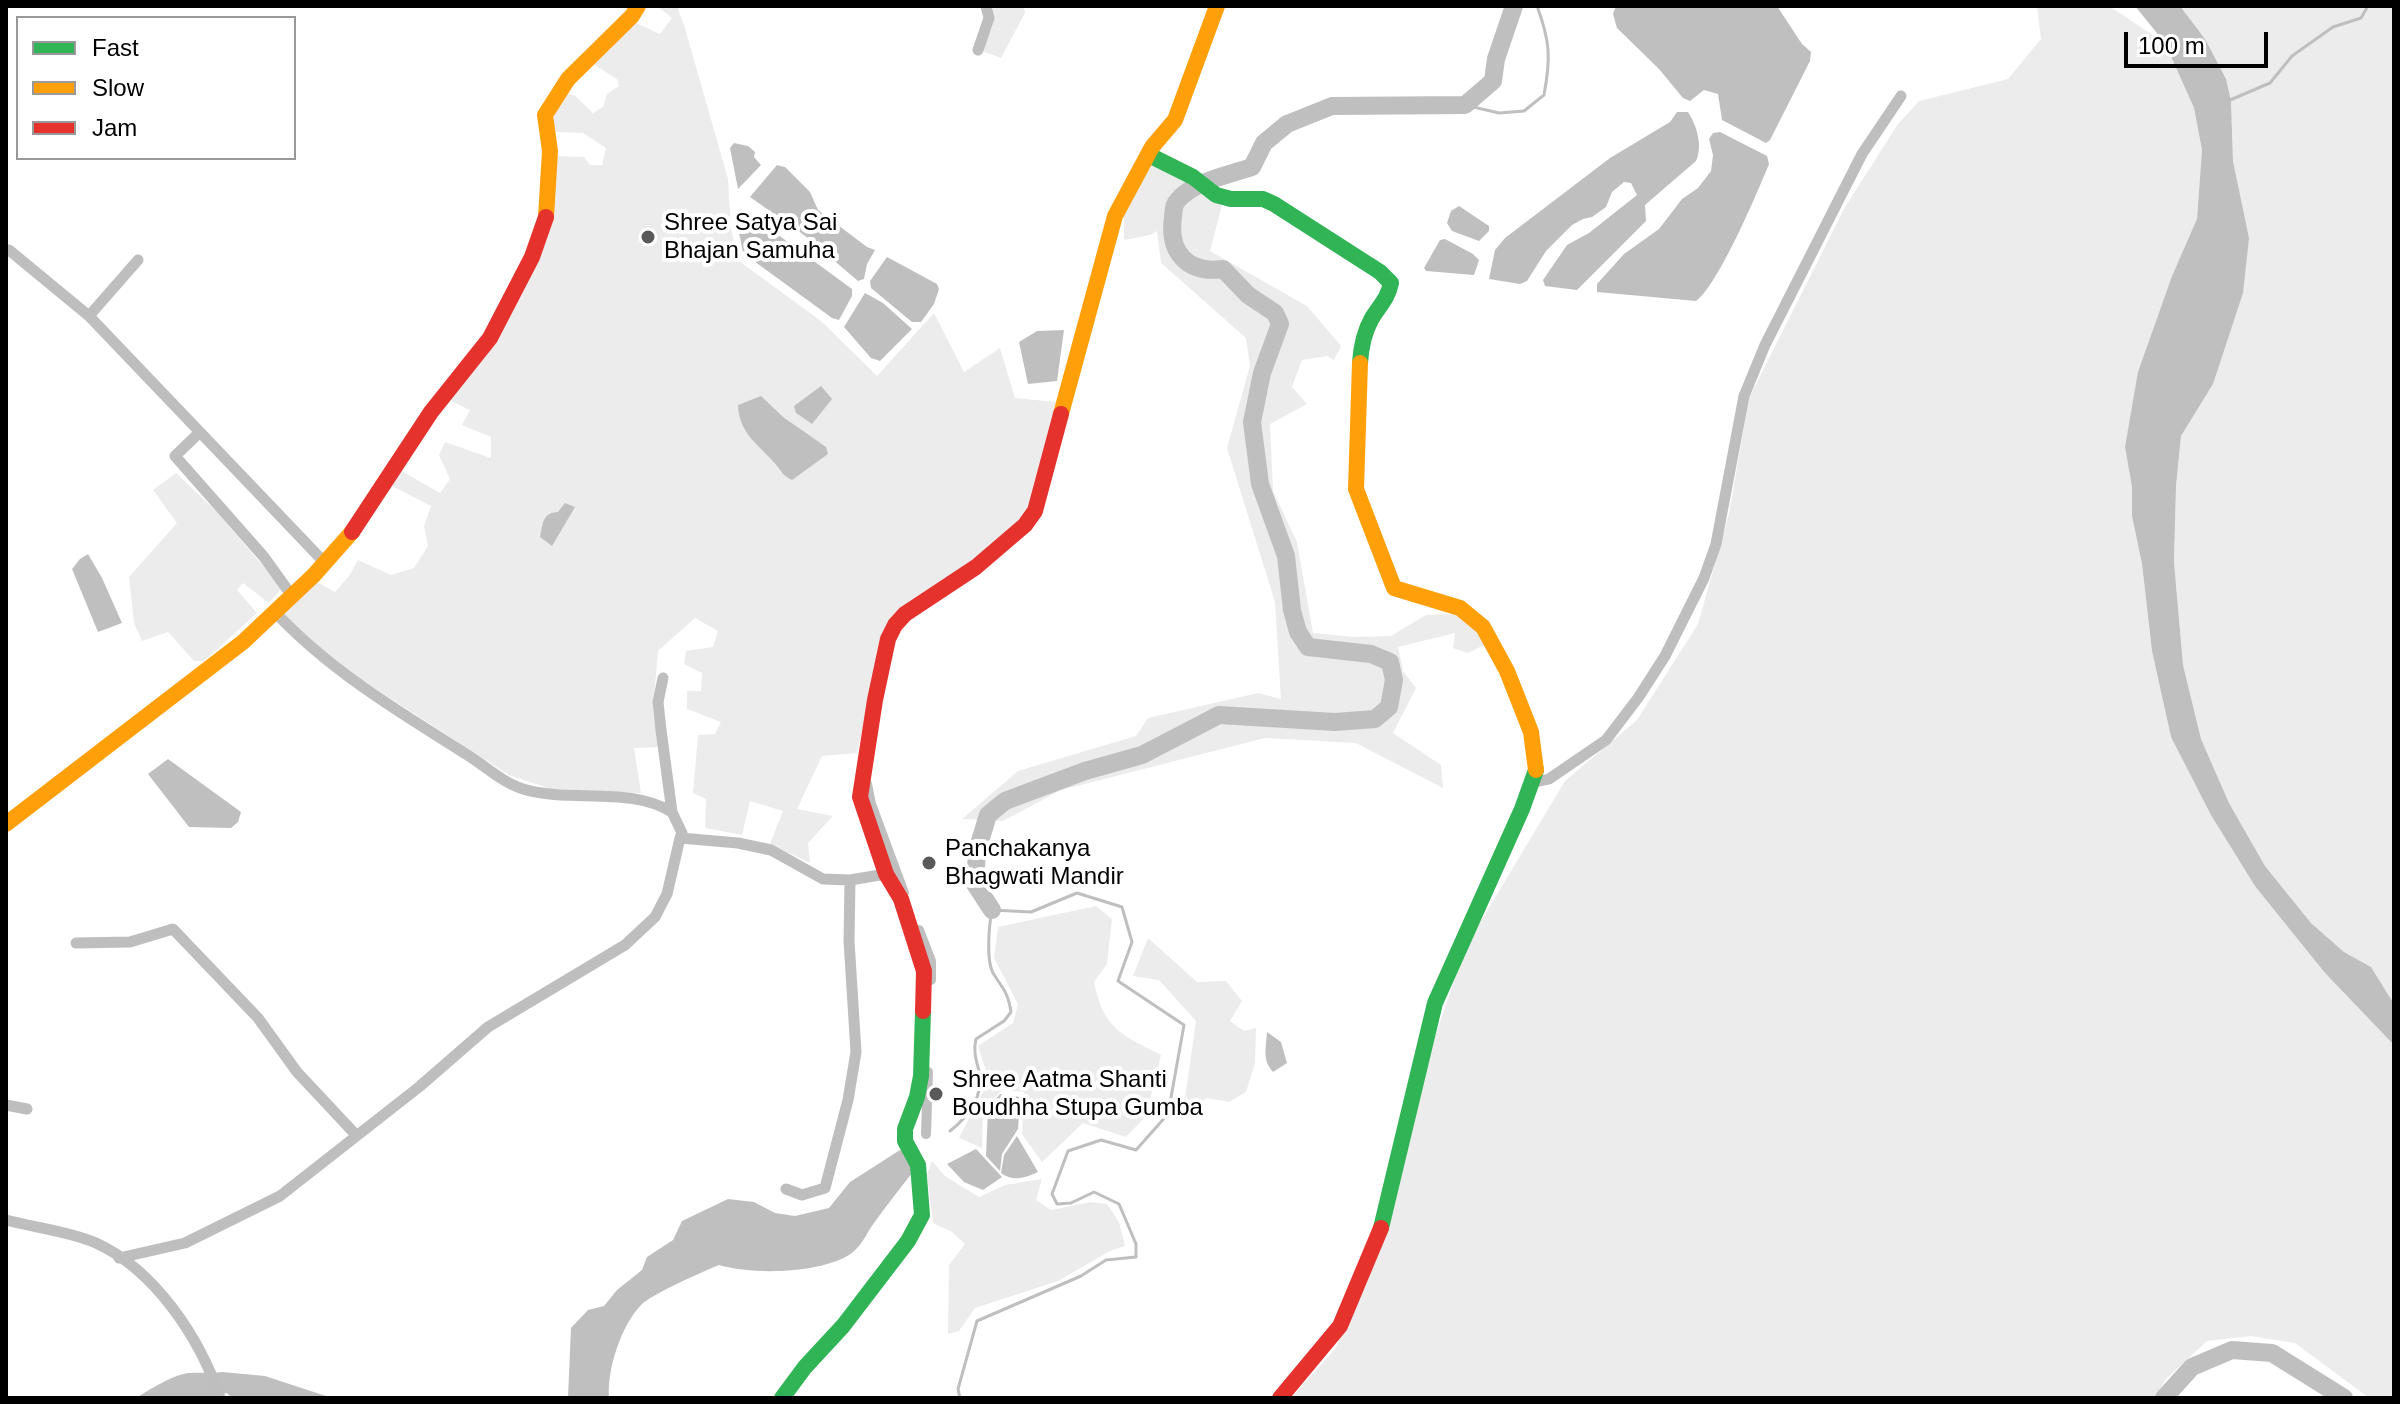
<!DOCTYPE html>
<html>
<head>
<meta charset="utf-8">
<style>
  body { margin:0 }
  #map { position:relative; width:2400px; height:1404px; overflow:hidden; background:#fff; font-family:Helvetica,sans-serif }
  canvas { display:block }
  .frame { position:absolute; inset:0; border:8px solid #000; pointer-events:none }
  .legend { position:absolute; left:16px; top:16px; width:280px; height:144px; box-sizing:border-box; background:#fff; border:2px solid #999; margin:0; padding:10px 14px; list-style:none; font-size:24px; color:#000 }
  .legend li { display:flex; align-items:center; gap:16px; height:40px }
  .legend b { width:40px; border:2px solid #999 }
  .scale { position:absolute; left:2124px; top:32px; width:144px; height:36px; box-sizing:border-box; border:4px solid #000; border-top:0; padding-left:10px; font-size:24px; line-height:28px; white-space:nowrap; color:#000; -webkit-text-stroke:6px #fff; paint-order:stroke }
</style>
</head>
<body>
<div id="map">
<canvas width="2400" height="1404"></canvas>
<div class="frame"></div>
<ul class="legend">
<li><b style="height:10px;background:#30b455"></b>Fast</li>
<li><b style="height:10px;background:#ff9f0a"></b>Slow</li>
<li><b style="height:10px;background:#e5322d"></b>Jam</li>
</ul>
<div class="scale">100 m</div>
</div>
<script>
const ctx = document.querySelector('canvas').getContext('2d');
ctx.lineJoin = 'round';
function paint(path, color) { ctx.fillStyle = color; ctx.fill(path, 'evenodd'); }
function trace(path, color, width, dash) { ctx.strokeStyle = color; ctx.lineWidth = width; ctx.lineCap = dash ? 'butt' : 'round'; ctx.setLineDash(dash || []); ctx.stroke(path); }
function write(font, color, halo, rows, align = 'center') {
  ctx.font = font + ' Helvetica,sans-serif'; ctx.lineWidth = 8; ctx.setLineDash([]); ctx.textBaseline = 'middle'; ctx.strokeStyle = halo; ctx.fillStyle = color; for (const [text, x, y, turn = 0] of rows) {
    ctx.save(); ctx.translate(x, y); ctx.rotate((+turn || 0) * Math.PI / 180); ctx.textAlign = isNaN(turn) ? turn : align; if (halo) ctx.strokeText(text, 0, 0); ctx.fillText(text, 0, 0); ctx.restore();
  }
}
paint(new Path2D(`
  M 657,6 L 677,6 L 684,25 L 728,179 L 731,229 L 739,261 L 821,321 L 877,376 L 934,313 L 964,372 L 1000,348 L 1015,398 L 1056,402 L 1026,520 L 888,623 L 857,753 L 822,756 L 797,809 L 833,816 L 808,843 L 810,863 L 770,844 L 783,811 L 750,801 L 742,835 L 705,828 L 706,799 L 693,793 L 698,735 L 715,734 L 721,722 L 687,709 L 687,691 L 701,691 L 702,673 L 684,664 L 686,651 L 713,647 L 718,631 L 695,618 L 658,651 L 653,710 L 659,747 L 634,748 L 641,793 L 551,789 L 509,775 L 376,689 L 302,638 L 282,611 L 315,581 L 335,592 L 349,576 L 358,560 L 391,575 L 414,568 L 428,546 L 424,526 L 431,506 L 390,485 L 400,470 L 440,493 L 450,479 L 439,455 L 445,442 L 491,458 L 491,437 L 462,425 L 470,410 L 447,399 L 555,204 L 556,156 L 584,157 L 590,165 L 602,165 L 606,148 L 583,133 L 553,132 L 554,111 L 564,93 L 574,95 L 593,113 L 603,107 L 607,94 L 619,86 L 617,79 L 590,62 L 634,22 L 660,34 L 672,18 Z
  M 993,6 L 1023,6 L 1025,13 L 1001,58 L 982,51 L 992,27 Z
  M 2037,6 L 2109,6 L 2165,43 L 2194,108 L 2202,150 L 2197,220 L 2172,276 L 2156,322 L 2125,447 L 2132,487 L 2132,516 L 2142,564 L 2152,651 L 2171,737 L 2299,940 L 2325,973 L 2394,1045 L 2394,1398 L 2369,1398 L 2295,1343 L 2251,1336 L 2207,1341 L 2165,1380 L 2155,1398 L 1291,1398 L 1335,1349 L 1366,1285 L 1425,1066 L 1466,946 L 1565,781 L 1637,720 L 1698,624 L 1729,514 L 1749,398 L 1845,207 L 1898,124 L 1919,101 L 2008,79 L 2041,39 Z
  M 2180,6 L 2394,6 L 2394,1004 L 2371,967 L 2344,952 L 2311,923 L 2265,866 L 2229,803 L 2201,739 L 2183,665 L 2174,562 L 2176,486 L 2181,436 L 2213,384 L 2249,238 L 2233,161 L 2231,101 L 2205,39 Z
  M 1152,162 L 1222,205 L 1210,251 L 1307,306 L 1341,346 L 1334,360 L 1327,356 L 1302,360 L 1292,387 L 1307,404 L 1270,424 L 1273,491 L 1297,542 L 1313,633 L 1354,637 L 1391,636 L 1426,615 L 1454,614 L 1481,631 L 1484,645 L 1468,653 L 1453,648 L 1455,633 L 1398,647 L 1403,671 L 1416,688 L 1393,733 L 1441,765 L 1443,788 L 1356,743 L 1265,738 L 1061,790 L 1003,821 L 962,819 L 1018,771 L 1136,736 L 1148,718 L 1258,693 L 1281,699 L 1275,602 L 1227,448 L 1250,366 L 1246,338 L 1161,263 L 1157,231 L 1150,235 L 1124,240 L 1124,216 Z
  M 176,473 L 215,510 L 282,588 L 269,603 L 243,583 L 237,590 L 257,613 L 204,661 L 194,661 L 168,632 L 142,641 L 134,623 L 129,577 L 177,523 L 153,490 Z
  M 1096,906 L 1112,919 L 1107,964 L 1094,982 C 1104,1030 1121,1034 1161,1055 L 1146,1116 L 1126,1137 L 1083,1123 L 1042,1162 L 1022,1134 L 1024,1092 L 1002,1090 L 983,1111 L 982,1148 L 959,1138 L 989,1080 L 978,1046 L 1013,1023 L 1018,1004 L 994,958 L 998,927 Z
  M 1148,938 L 1197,982 L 1226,981 L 1242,1001 L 1230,1021 L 1244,1031 L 1256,1028 L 1255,1063 L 1246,1092 L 1229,1102 L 1207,1098 L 1183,1113 L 1196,1021 L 1159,980 L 1133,976 Z
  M 932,1161 L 945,1176 L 979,1197 L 1005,1185 L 1042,1179 L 1036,1200 L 1051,1210 L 1090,1202 L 1107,1204 L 1119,1222 L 1125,1246 L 1110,1251 L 1058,1281 L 975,1308 L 959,1331 L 948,1334 L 949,1265 L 965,1244 L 952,1232 L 933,1223 L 927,1175 Z`), '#ececec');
paint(new Path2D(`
  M 1616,6 L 1777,6 L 1802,44 L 1811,52 L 1810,61 L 1770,140 L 1766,143 L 1722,120 L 1718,94 L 1704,90 L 1690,101 L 1683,98 L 1659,69 L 1617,28 L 1613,14 Z
  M 2135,6 L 2180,6 L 2205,39 L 2226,79 L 2231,101 L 2233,161 L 2249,238 L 2243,293 L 2213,384 L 2181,436 L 2176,486 L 2174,562 L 2183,665 L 2201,739 L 2229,803 L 2265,866 L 2311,923 L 2344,952 L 2371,967 L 2394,1004 L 2394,1045 L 2325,973 L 2255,886 L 2211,815 L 2171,737 L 2152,651 L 2142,564 L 2132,516 L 2132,487 L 2125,447 L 2138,372 L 2172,276 L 2197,219 L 2202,150 L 2194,108 L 2165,43 Z
  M 1677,112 L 1688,112 C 1697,126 1703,146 1696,161 L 1645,205 L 1646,221 L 1577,290 L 1545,286 L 1543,280 L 1567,245 L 1589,233 L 1637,195 L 1631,183 L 1624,182 L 1612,192 L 1606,207 L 1592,217 L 1583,219 L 1572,225 L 1546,251 L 1527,281 L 1520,284 L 1489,279 L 1495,250 L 1505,238 L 1610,158 L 1670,122 Z
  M 1720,132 L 1767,156 L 1769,164 C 1757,193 1719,284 1696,301 L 1597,292 L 1597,284 L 1624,254 L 1659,229 L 1682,199 L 1698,188 L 1711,171 L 1713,155 L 1709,139 L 1713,133 Z
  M 734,143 L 748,146 L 755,152 L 754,157 L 761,165 L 738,189 L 730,148 Z
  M 777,165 L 785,167 L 810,192 L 818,210 L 867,247 L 875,250 L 867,264 L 864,279 L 858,281 L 804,235 L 750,197 Z
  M 1459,206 L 1489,226 L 1489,231 L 1479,241 L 1452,231 L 1447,223 L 1451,211 Z
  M 742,214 L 751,215 L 852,289 L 852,296 L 839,320 L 832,318 L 743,253 L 738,227 Z
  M 1445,239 L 1473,254 L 1479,260 L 1474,275 L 1426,271 L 1424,268 L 1440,240 Z
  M 887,257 L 937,284 L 939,289 L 934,304 L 921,322 L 912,322 L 871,288 L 870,281 Z
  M 865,293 L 883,303 L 912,329 L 880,361 L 871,358 L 844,327 Z
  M 1064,330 L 1057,381 L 1028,384 L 1019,342 L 1037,331 Z
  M 821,386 L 832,399 L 812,424 L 796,413 L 794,406 Z
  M 761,396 L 783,417 L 826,447 L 828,454 L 792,480 C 784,476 783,474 778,467 C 761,446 739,435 738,405 Z
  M 565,503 L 575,507 L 552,546 L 540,537 C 543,524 542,513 558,512 Z
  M 88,554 L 102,578 L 122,623 L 98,632 L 72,569 L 80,559 Z
  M 168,759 L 241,812 L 238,822 L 231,828 L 189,827 L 148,774 Z
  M 1267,1032 L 1281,1042 L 1287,1063 L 1273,1072 C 1262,1059 1266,1049 1267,1032 Z
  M 1000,1094 L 1020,1097 L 1018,1129 L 1002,1154 L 1000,1171 L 986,1156 L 988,1109 Z
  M 1017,1136 L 1038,1172 C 1025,1178 1013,1182 1001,1173 L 1004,1155 Z
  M 976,1149 L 1002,1177 L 983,1190 L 964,1182 L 947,1164 Z
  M 900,1150 L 907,1155 L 914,1168 L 912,1173 C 899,1190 886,1206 874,1223 C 866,1234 863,1244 852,1253 C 822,1274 753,1275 719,1265 C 704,1271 650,1295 641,1305 C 621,1326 607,1369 609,1398 L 568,1398 L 571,1328 L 588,1310 L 604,1306 L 617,1290 L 642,1270 L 647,1257 L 673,1240 L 682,1221 L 728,1199 L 754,1202 L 775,1213 L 795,1216 L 829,1208 L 850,1182 Z
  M 222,1372 L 265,1376 L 332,1398 L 232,1398 L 227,1393 L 214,1396 L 214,1398 L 136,1398 C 151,1389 172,1375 189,1373 C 200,1372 211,1374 222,1372 Z`), '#bfbfbf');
trace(new Path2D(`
  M 2230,100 L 2270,83 L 2292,56 L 2333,27 L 2361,18 L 2368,6
  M 1465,105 L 1499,113 L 1524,111 L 1544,95 C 1551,58 1550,41 1537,6
  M 950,1131 C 968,1117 985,1095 979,1071 C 976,1059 973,1051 976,1039 L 1004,1021 L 1011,1012 C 1008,992 1003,989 993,973 C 986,960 989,925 992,910 L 1031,912 L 1077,893 L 1122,907 L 1132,942 L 1118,981 L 1184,1025 L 1168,1114 L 1136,1150 L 1101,1140 L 1068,1151 L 1052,1194 L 1057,1204 L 1071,1203 L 1094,1192 L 1119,1204 L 1136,1244 L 1136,1257 L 1106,1260 L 1081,1276 L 977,1321 L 958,1389 L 960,1398`), '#bfbfbf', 3);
trace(new Path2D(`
  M 867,784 L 871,804 L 904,893
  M 919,930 L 931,961 L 931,980
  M 926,1134 L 928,1072`), '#bfbfbf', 10);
trace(new Path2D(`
  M 992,910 L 975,884 L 977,851 L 988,815 L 1005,801 L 1085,771 L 1142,755 L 1219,715 L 1335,722 L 1375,719 L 1389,707 L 1394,680 L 1390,662 L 1371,654 L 1308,647 L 1298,632 L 1292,610 L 1286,556 L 1260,484 L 1252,422 L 1262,373 L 1280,324 L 1275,313 L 1248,295 L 1223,269 C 1187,274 1168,252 1173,217 C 1174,210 1173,205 1178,200 C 1194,181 1229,175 1252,167 L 1264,143 L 1287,124 L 1332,106 L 1465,105 L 1493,81 L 1496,59 L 1514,6
  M 2164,1398 L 2192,1367 L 2232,1350 L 2272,1353 L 2344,1398`), '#bfbfbf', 18);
trace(new Path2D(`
  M 978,50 L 989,18 L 986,6
  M 9,250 L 89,316
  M 138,260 L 89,316 L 325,563
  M 200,432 L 175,456 L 264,557 L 292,596
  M 275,612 C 329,670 399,712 466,754 C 484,765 503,783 523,789 C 571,803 629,786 672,812
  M 663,678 L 658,702 L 661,730 L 672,812 L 682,833 L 680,838
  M 1531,783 L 1549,779 L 1606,740 L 1638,698 L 1665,656 L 1704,578 L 1716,544 L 1744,396 L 1765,345 L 1862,154 L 1901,96
  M 76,943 L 130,942 L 173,929 L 258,1018 L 297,1072 L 356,1135
  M 6,1105 L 27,1109
  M 786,1189 L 802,1195 L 825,1188 L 848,1100 L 856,1052 L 849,941 L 850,880
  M 6,1220 C 32,1227 72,1232 96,1243 C 155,1270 200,1338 220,1398
  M 119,1258 L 185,1243 L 280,1196 L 419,1087 L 488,1027 L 625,945 L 655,917 L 667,894 L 680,838 L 738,843 L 771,850 L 823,879 L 850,880 L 886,874`), '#bebebe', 11);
trace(new Path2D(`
  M 1149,155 L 1193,177 L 1216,195 L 1231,199 L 1263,199 L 1274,204 L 1380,272 L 1391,283 C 1388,298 1380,305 1372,318 C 1364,332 1361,347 1360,363
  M 1381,1228 L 1435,1003 L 1522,809 L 1536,770
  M 782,1398 L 805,1367 L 843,1326 L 908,1241 L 922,1215 L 918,1165 L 905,1141 L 905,1129 L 917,1097 L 921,1076 L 923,1011`), '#30b455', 16);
trace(new Path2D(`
  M 546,217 L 550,151 L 545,115 L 568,79 L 632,16 L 638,6
  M 1360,363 L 1356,489 L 1394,588 L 1460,608 L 1483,627 L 1507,671 L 1531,732 L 1536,770
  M 1061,414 L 1115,216 L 1152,147 L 1175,120 L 1217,6
  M 6,824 L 243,642 L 314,575 L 352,532`), '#ff9f0a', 16);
trace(new Path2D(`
  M 352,532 L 431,412 L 490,338 L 532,257 L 546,217
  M 923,1011 L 924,971 L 901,899 L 886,874 L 860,797 L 875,700 L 888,639 L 895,625 L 905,614 L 976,567 L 1025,525 L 1035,511 L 1061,414
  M 1280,1398 L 1340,1326 L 1381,1228`), '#e5322d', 16);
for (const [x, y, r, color] of [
  [648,237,8,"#595959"],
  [929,863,8,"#595959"],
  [936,1094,8,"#595959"]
]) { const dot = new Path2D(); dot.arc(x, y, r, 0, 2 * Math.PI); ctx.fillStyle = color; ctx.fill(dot); trace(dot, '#fff', 3); }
write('24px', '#000', '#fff', [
  ["Shree Satya Sai",664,223],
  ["Bhajan Samuha",664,251],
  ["Panchakanya",945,849],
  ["Bhagwati Mandir",945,877],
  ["Shree Aatma Shanti",952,1080],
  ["Boudhha Stupa Gumba",952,1108]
], 'left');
</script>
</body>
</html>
